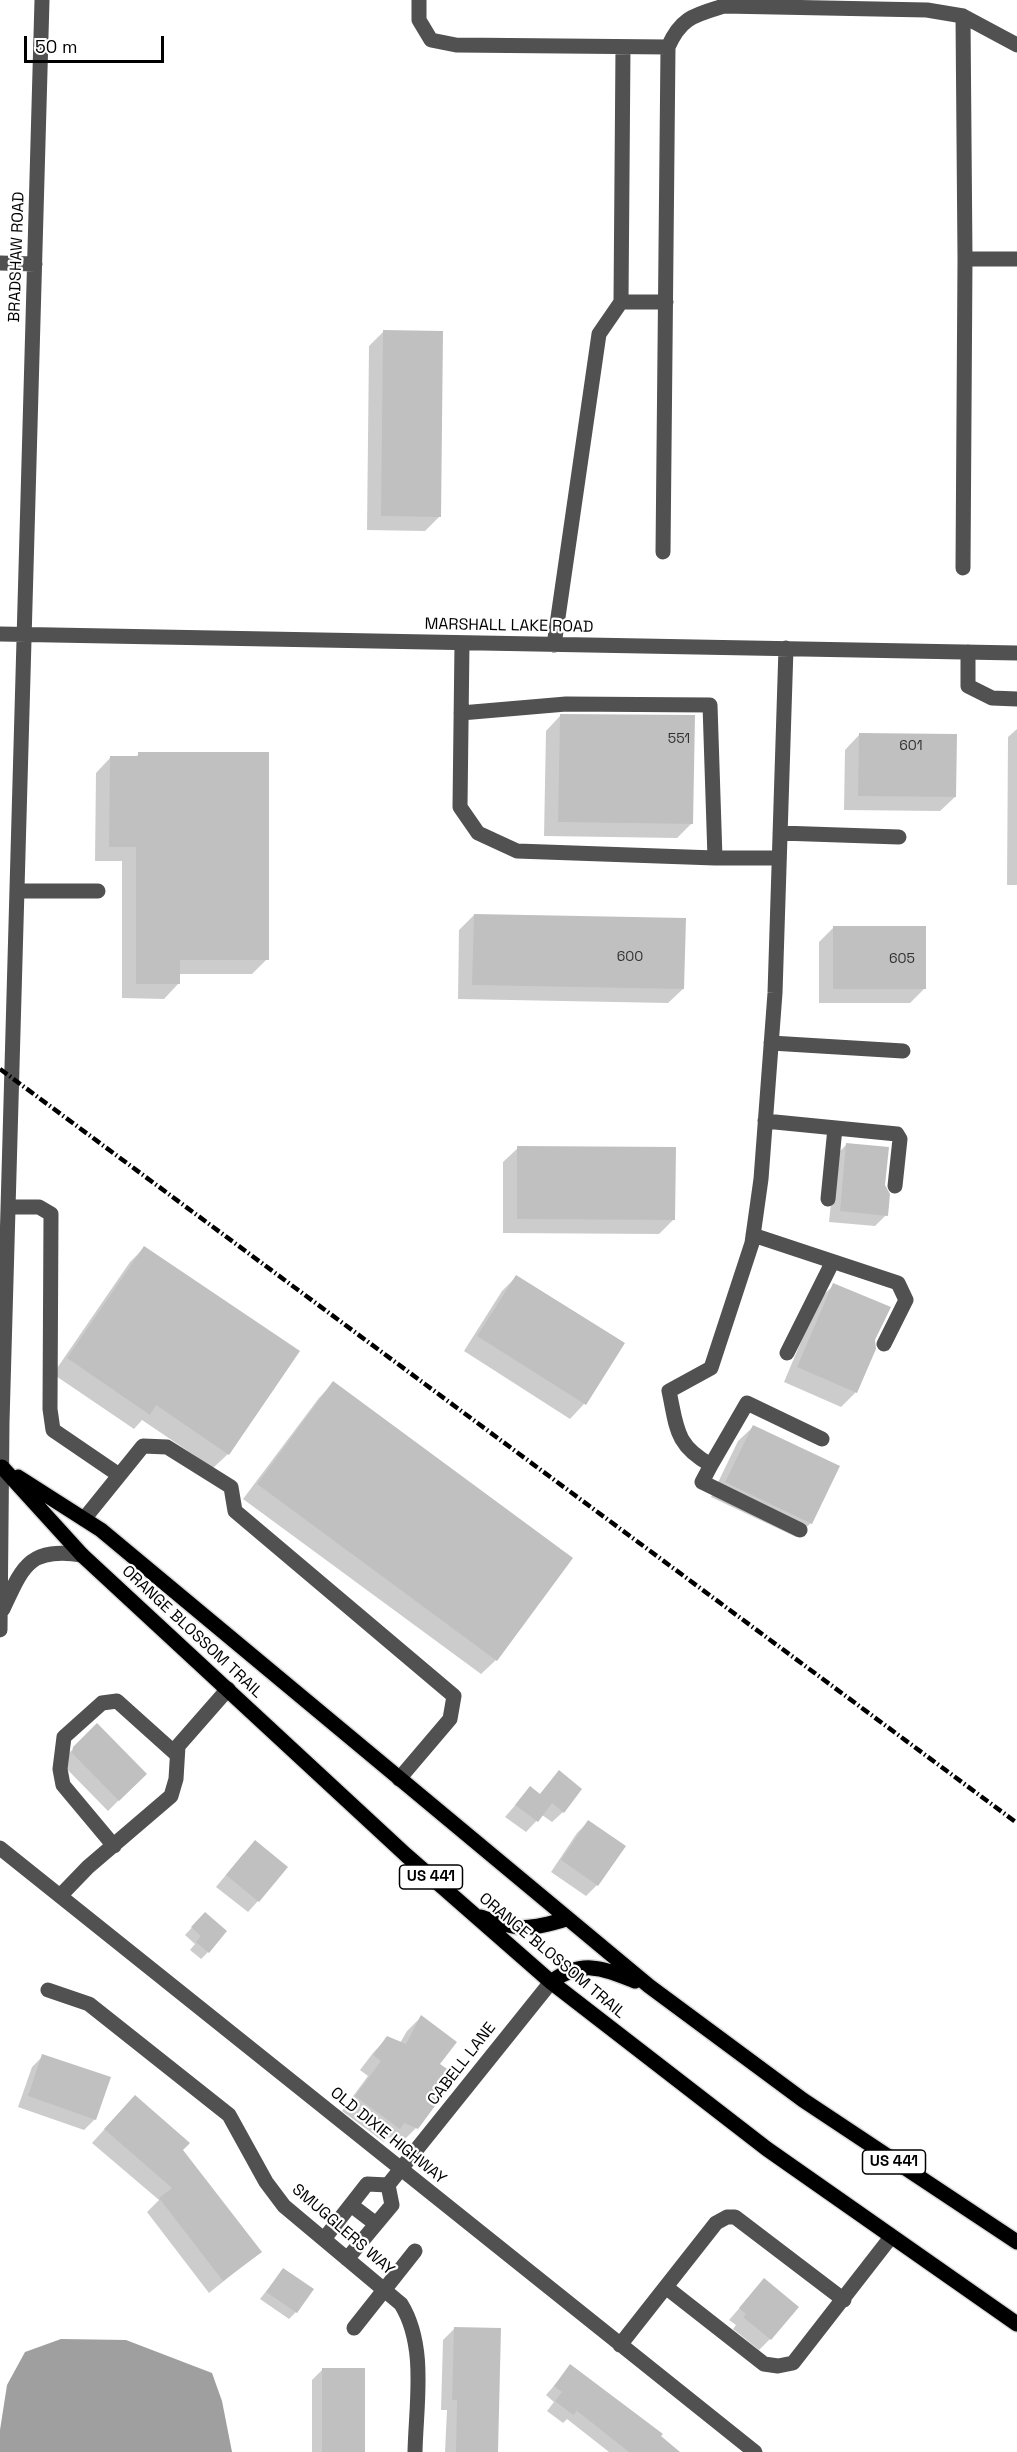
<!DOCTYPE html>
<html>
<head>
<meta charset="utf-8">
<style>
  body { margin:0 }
  #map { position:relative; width:1017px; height:2452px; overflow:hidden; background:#fff; font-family:"Space Grotesk",sans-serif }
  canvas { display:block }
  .scale { position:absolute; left:24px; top:36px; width:140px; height:27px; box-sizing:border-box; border:3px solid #000; border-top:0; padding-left:8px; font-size:18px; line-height:21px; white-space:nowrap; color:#000; -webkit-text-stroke:4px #fff; paint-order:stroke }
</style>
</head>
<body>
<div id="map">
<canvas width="1017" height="2452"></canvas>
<div class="scale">50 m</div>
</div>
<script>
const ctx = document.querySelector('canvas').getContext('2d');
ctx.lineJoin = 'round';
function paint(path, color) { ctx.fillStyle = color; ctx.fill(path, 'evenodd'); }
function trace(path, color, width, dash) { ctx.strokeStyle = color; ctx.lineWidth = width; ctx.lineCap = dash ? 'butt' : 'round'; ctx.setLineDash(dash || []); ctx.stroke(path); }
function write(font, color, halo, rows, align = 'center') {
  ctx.font = font + ' "Space Grotesk",sans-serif'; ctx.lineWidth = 4.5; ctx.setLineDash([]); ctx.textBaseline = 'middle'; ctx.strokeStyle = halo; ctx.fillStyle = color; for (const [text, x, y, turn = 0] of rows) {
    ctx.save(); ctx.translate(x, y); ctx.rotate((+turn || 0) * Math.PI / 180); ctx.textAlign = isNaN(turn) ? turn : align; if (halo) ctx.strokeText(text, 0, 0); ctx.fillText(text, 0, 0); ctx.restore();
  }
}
paint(new Path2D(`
  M 61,2339 L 126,2340 L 212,2373 L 222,2401 L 232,2452 L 0,2452 L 0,2430 L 7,2385 L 25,2352 Z`), '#9f9f9f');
paint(new Path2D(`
  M 384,331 L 440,516 L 425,531 L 367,530 L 369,346 Z
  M 560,716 L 692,823 L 677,838 L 544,836 L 546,731 Z
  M 1017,729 L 1017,885 L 1007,885 L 1008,737 Z
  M 859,735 L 955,797 L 940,811 L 844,810 L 845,750 Z
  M 139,754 L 267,959 L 252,974 L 179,974 L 178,984 L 164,999 L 122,998 L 122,861 L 95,861 L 96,773 L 110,758 L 135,758 Z
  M 474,915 L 683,989 L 668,1003 L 458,999 L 459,930 Z
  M 834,927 L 924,989 L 910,1003 L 819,1003 L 819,942 Z
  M 847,1144 L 884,1185 L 886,1215 L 875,1226 L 829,1222 L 836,1155 Z
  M 518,1148 L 674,1219 L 659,1234 L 503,1233 L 503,1162 Z
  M 144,1248 L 228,1454 L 213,1468 L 142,1420 L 134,1429 L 53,1374 L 130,1262 Z
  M 516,1277 L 584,1404 L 570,1419 L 464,1351 L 502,1291 Z
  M 834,1285 L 874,1339 L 856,1392 L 841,1407 L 784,1382 L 819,1299 Z
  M 333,1383 L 496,1660 L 481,1674 L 243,1499 L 319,1398 Z
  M 753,1427 L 811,1523 L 796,1537 L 711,1497 L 738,1441 Z
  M 97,1725 L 145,1774 L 108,1811 L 62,1764 L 62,1760 Z
  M 559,1772 L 563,1812 L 552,1822 L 542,1815 L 526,1832 L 505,1817 L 530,1788 L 539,1795 Z
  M 588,1822 L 597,1885 L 586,1896 L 551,1872 L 577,1833 Z
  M 244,1853 L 258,1901 L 248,1912 L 216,1887 Z
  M 198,1921 L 208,1952 L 201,1959 L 190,1950 L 195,1944 L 185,1935 Z
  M 421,2017 L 438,2065 L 416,2128 L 402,2142 L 389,2137 L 384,2142 L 342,2111 L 368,2076 L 360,2070 L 373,2053 L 387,2038 L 400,2043 L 407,2031 Z
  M 43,2056 L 95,2119 L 84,2130 L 18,2107 L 32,2067 Z
  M 122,2110 L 181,2150 L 260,2252 L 209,2293 L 147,2212 L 159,2200 L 92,2143 Z
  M 283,2270 L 296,2312 L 289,2319 L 260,2299 Z
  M 764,2280 L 770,2339 L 759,2350 L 733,2329 L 736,2325 L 729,2320 Z
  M 454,2329 L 497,2452 L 445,2452 L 447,2410 L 441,2410 L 443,2340 Z
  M 571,2366 L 659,2437 L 678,2452 L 609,2452 L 567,2419 L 563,2423 L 547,2411 L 554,2402 L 546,2395 Z
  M 323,2369 L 362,2452 L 312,2452 L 312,2380 Z`), '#0003');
paint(new Path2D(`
  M 383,330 L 443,331 L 441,517 L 381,516 Z
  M 560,714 L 695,715 L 693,824 L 558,822 Z
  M 859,733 L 957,734 L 956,797 L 858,796 Z
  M 138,752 L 269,752 L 269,960 L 180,960 L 180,984 L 136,984 L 136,847 L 109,847 L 110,756 L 138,756 Z
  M 474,914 L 686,918 L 684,989 L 472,985 Z
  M 833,926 L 926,926 L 926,989 L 833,989 Z
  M 846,1143 L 889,1147 L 885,1185 L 890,1194 L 888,1216 L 840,1211 Z
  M 517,1146 L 676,1147 L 675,1220 L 517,1219 Z
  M 144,1246 L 300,1351 L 229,1455 L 156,1405 L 150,1415 L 67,1358 Z
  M 516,1275 L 625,1343 L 586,1405 L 477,1336 Z
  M 833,1283 L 891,1307 L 875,1340 L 876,1349 L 857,1393 L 797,1367 Z
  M 333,1381 L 573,1558 L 497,1661 L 257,1484 Z
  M 753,1425 L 840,1466 L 812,1524 L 725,1482 Z
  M 97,1723 L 147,1774 L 119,1801 L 72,1753 L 73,1747 Z
  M 559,1770 L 582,1789 L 564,1813 L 552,1803 L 538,1822 L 515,1805 L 530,1786 L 540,1794 Z
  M 588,1820 L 626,1846 L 598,1886 L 561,1860 Z
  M 255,1840 L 288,1867 L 259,1902 L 226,1875 Z
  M 205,1912 L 227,1931 L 209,1953 L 196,1942 L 201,1936 L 191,1927 Z
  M 421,2015 L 457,2042 L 440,2064 L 457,2076 L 418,2129 L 404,2123 L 400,2129 L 355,2096 L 381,2061 L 373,2055 L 387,2036 L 406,2044 Z
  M 42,2054 L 111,2077 L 96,2120 L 28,2096 Z
  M 135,2095 L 190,2143 L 183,2150 L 262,2252 L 223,2281 L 159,2198 L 172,2188 L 104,2129 Z
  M 283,2268 L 314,2289 L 297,2313 L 266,2292 Z
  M 764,2278 L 799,2307 L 771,2340 L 743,2317 L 746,2314 L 739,2308 Z
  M 454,2327 L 501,2328 L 498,2452 L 456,2452 L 457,2400 L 452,2400 Z
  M 570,2364 L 663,2434 L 661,2436 L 680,2452 L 629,2452 L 577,2411 L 573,2415 L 555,2401 L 562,2392 L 554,2386 Z
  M 322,2368 L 365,2368 L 365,2452 L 322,2452 Z`), '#c0c0c0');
const major = new Path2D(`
  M 2,1467 L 82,1555 L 406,1855 L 551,1982 L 767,2149 L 1017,2324
  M 18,1477 L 101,1530 L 649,1986 L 803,2100 L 1017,2242
  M 481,1917 C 518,1930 528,1931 566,1919
  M 551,1982 C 582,1959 602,1968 635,1981`);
trace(major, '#dbdbdb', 18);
trace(new Path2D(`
  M 419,0 L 419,20 L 431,40 L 456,45 L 668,47
  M 724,6 L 927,10 L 963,16 L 1017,45
  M 963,16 L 965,259 L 1017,259
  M 0,263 L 35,264
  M 621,302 L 666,302
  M 663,552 L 668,47 C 681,17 695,15 724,6 L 724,0
  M 963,568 L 965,259
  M 0,634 L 1017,653
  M 462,643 L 460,807 L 478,833 L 517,851 L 715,858
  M 554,645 L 599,334 L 621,302 L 623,47
  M 786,648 L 775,993 L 761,1179 L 752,1243 L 711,1368 L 669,1391 C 677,1428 675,1445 711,1465 L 747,1403 L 822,1439
  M 968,652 L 968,686 L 992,698 L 1017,699
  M 461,713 L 566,704 L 710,705 L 715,858 L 779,858
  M 780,833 L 899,837
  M 17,891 L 98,891
  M 771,1043 L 903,1051
  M 765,1121 L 897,1134 L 900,1139 L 895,1186
  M 828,1199 L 835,1128
  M 8,1207 L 39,1207 L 51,1214 L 50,1409 L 53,1430 L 119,1475
  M 753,1235 L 898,1283 L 906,1300 L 884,1344
  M 787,1353 L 832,1263
  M 711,1465 L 702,1482 L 800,1530
  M 84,1519 L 143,1446 L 167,1447 L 231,1487 L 235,1511 L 454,1696 L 450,1719 L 399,1779
  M 3,1609 C 23,1566 29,1547 82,1555
  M 0,1630 L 2,1422 L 42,0
  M 114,1846 L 63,1785 L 60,1769 L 64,1737 L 102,1703 L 117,1701 L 176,1754
  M 0,1848 L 755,2452
  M 60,1896 L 88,1867 L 171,1796 L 176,1779 L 178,1746 L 228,1689
  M 48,1990 L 89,2004 L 229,2115 L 266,2182 L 284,2206 L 401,2304 C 427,2346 416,2404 415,2452
  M 388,2185 L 551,1982
  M 351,2205 L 376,2224
  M 324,2239 L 367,2184 L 388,2185
  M 347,2259 L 392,2205 L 388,2185
  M 667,2288 L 764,2364 L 778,2366 L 793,2363 L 891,2237
  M 354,2328 L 415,2251
  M 620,2345 L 716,2223 L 727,2217 L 735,2217 L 844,2300`), '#515151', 15);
trace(major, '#000', 15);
trace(new Path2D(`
  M 0,1069 L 1017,1823`), '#000', 4.5, [9, 3, 1.5, 3]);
write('14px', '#303030', null, [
  ["551",679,739],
  ["601",911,746],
  ["600",630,957],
  ["605",902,959]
]);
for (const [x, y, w] of [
  [431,1877,63],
  [894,2162,63]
]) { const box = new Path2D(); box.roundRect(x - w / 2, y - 12, w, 24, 4.5); ctx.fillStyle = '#fff'; ctx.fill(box); trace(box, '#000', 1.5); }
write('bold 15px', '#000', null, [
  ["US 441",431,1877],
  ["US 441",894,2162]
]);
write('16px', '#000', '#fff', [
  ["BRADSHAW ROAD",17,257,-88],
  ["MARSHALL LAKE ROAD",509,626,1],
  ["ORANGE BLOSSOM TRAIL",192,1632,43],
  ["ORANGE BLOSSOM TRAIL",552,1956,40],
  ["CABELL LANE",462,2064,-52],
  ["OLD DIXIE HIGHWAY",388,2136,39],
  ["SMUGGLERS WAY",343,2230,41]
]);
</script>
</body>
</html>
